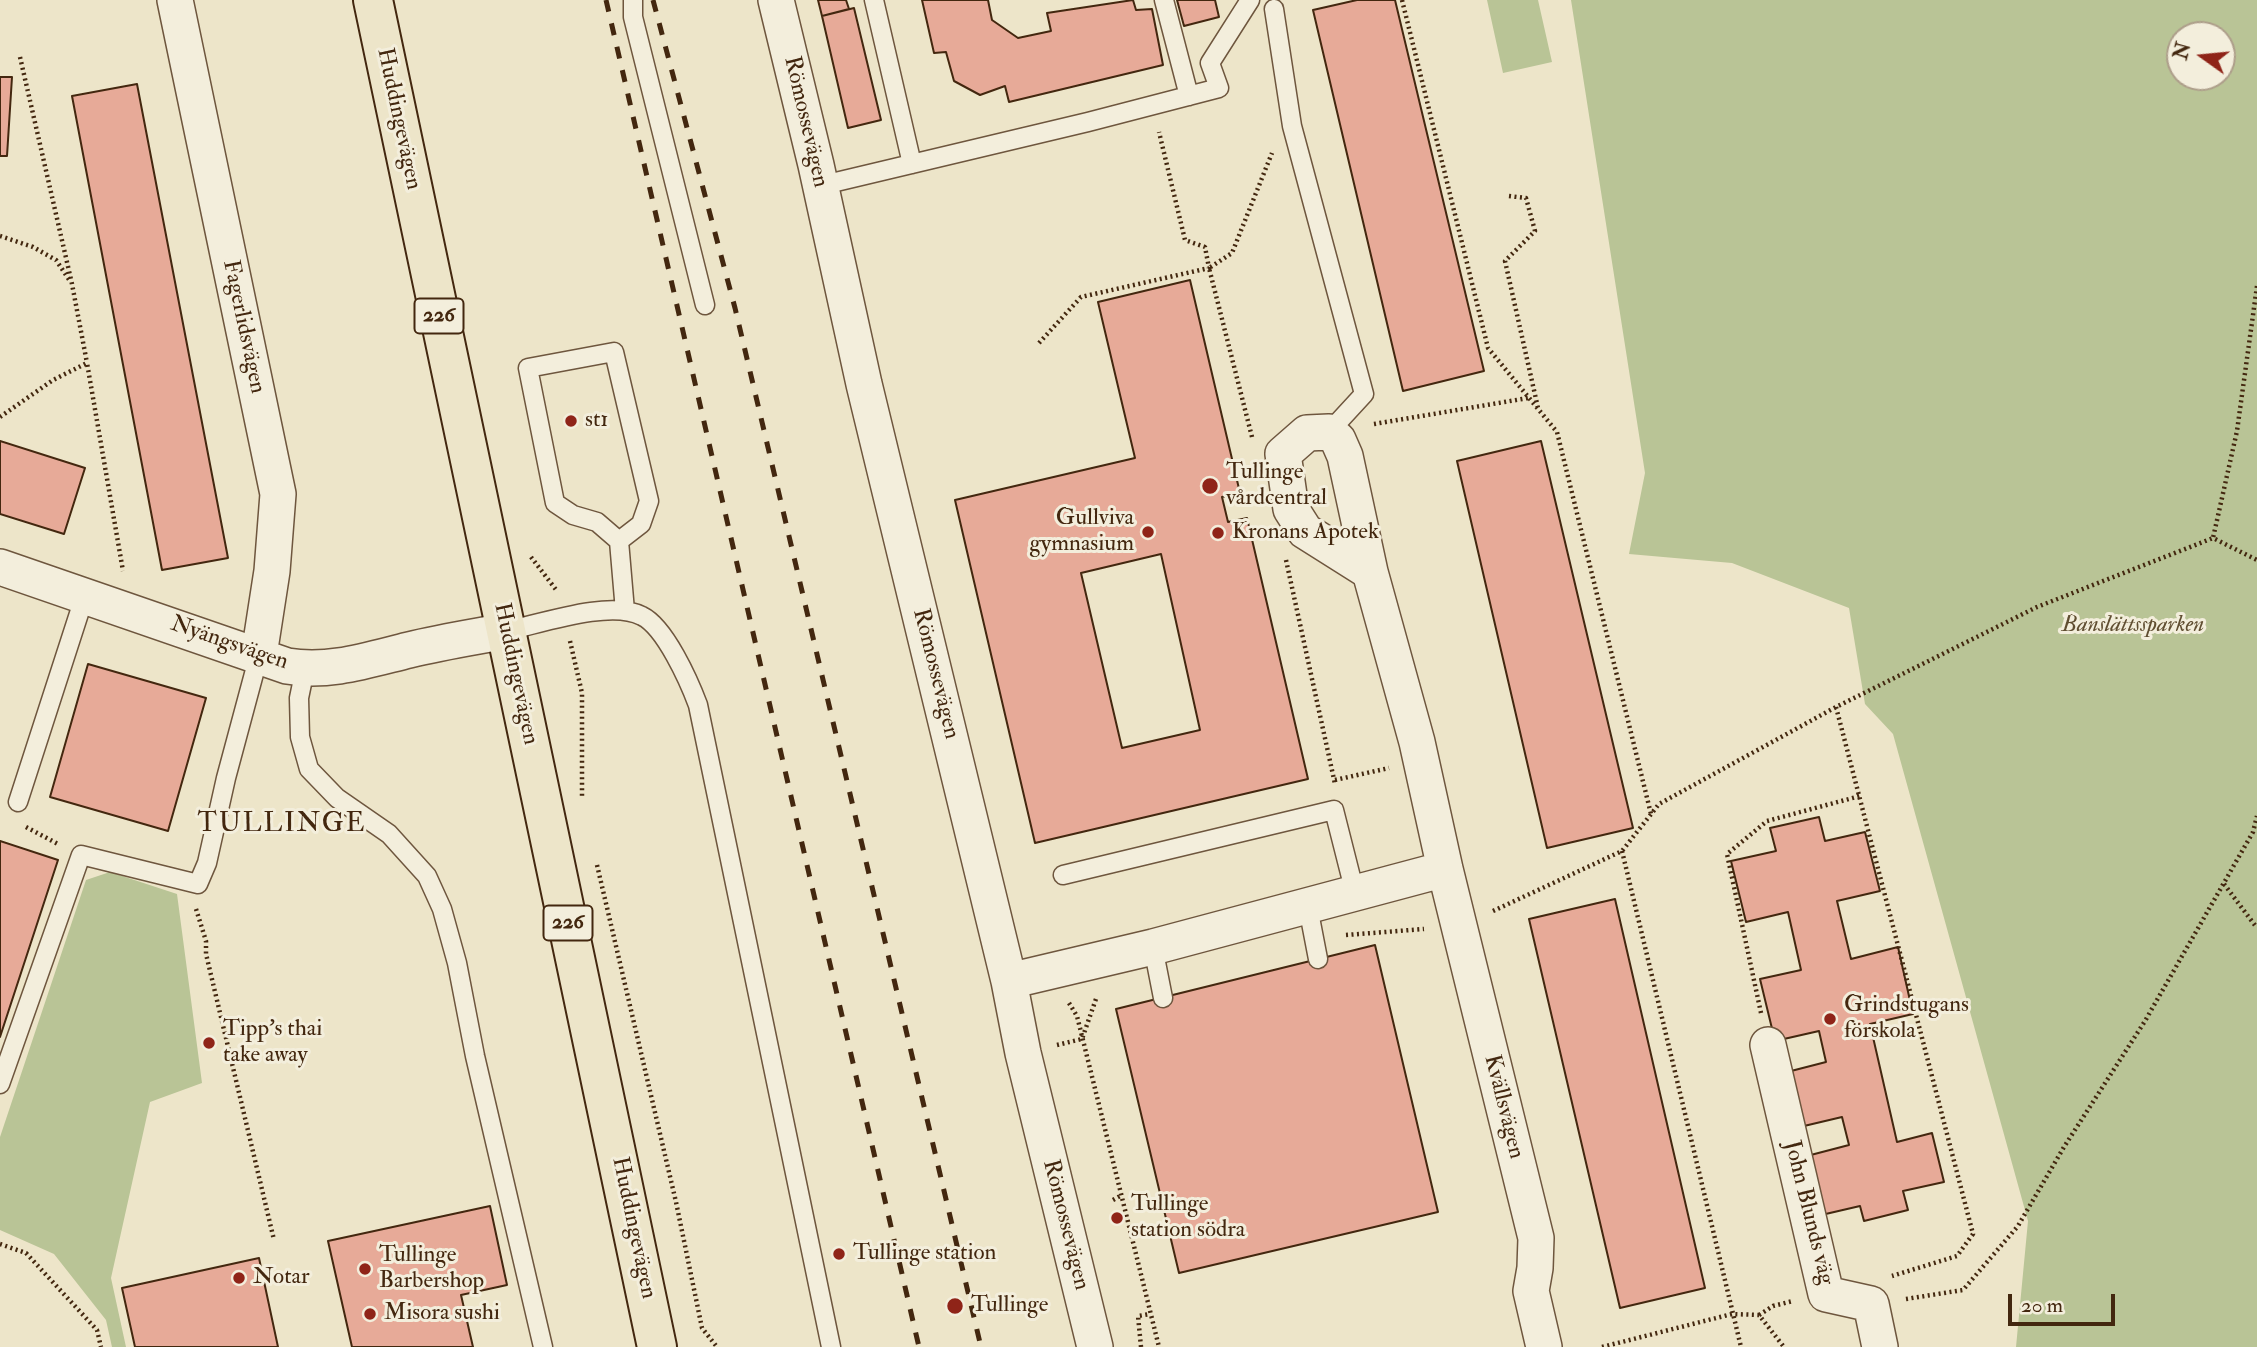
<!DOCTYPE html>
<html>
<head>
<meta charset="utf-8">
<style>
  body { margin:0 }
  #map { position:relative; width:2257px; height:1347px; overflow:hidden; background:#ede5c9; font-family:"IM FELL Double Pica",serif }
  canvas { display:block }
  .north { position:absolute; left:2166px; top:21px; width:70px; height:70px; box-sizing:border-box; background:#f3eedc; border:2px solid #ad9e8a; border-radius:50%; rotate:285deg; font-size:19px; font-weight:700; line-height:28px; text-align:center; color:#43270f }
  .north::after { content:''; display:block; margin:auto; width:24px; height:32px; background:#8f2418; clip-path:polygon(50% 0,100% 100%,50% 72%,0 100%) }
  .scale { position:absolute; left:2008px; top:1294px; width:107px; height:32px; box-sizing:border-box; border:4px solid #43270f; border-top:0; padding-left:9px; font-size:21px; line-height:24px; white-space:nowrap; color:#43270f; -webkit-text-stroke:5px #f3eedc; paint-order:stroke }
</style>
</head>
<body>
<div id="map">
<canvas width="2257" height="1347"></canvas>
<div class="north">N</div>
<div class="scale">20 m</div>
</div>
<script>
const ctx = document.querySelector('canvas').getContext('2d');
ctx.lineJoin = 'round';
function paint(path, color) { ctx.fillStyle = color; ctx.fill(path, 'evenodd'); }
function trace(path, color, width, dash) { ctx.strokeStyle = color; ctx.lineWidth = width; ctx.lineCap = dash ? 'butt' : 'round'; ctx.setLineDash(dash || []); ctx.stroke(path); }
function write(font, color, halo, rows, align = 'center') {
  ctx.font = font + ' "IM FELL Double Pica",serif'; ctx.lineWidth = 6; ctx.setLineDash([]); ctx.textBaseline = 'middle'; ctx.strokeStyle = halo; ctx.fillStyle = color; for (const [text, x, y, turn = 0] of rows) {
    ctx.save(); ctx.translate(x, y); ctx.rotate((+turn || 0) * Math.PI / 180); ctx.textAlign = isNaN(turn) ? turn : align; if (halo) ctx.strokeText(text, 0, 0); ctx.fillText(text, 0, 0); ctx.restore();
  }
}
paint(new Path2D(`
  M 1487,0 L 1538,0 L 1552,62 L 1503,73 Z
  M 1571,0 L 2257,0 L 2257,1347 L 2016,1347 L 2028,1221 L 1893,734 L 1865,704 L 1849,608 L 1732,563 L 1629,554 L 1645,473 ZM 2180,35 L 2222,35 L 2222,77 L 2180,77 Z
  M 110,872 L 177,894 L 202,1083 L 150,1102 L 111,1278 L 126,1347 L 112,1347 L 106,1320 L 54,1254 L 0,1230 L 0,1137 L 86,880 Z`), '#b9c496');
const building = new Path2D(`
  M 818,0 L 846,0 L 849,9 L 822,16 Z
  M 922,0 L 988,0 L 992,20 L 1018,38 L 1051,31 L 1047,13 L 1133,0 L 1136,10 L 1152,9 L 1163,65 L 1009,102 L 1005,86 L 980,95 L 954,81 L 946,52 L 934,53 Z
  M 1177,0 L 1215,0 L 1219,17 L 1184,26 Z
  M 1357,0 L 1395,0 L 1484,371 L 1403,391 L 1313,10 Z
  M 854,8 L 881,120 L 848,128 L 822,16 Z
  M 0,77 L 12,77 L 7,156 L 0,156 Z
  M 137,84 L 228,558 L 162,570 L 72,96 Z
  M 1190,280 L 1240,493 L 1222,497 L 1228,522 L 1247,518 L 1308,779 L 1035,843 L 955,500 L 1135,458 L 1098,302 ZM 1161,554 L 1200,730 L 1122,748 L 1081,573 Z
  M 0,441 L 85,468 L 64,534 L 0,514 Z
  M 1541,441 L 1633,828 L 1547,848 L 1457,461 Z
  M 88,664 L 206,698 L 168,831 L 50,797 Z
  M 1819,817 L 1825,841 L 1865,832 L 1880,891 L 1837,901 L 1851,959 L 1898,947 L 1913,1014 L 1870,1024 L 1897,1142 L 1932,1133 L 1944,1182 L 1903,1191 L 1908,1210 L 1864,1221 L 1860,1206 L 1817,1216 L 1803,1157 L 1849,1145 L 1842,1117 L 1804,1126 L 1791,1071 L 1826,1062 L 1819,1031 L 1775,1041 L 1760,979 L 1801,970 L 1788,912 L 1746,922 L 1731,861 L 1776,851 L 1770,828 Z
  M 0,841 L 58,860 L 0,1037 Z
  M 1615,899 L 1705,1288 L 1620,1308 L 1529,919 Z
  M 1375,945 L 1438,1212 L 1179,1273 L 1116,1009 Z
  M 490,1206 L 507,1285 L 461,1295 L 473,1347 L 352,1347 L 328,1241 Z
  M 259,1258 L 278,1347 L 135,1347 L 122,1288 Z`);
paint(building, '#e7aa98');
trace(building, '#43270f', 2);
const service = new Path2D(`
  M 633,0 L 633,17 L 705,305
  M 874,0 L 912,164
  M 1164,0 L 1189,96
  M 1274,9 L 1292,126 L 1364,394 L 1329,432
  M 819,186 L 1088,122 L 1219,88 L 1210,63 L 1250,0
  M 619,541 L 597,522 L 573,515 L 555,503 L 528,368 L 614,352 L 649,501 L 641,524 L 619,541 L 625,611
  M 506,631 C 540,624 610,599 642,616 C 665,627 689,681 698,705 L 831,1347
  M 305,669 L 299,698 L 300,737 L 309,769 L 337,798 L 389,834 L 427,876 L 442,909 L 457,963 L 475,1056 L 543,1347
  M 18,802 L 85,595
  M 1063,875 L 1334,810 L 1355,893
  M 1308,907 L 1318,959
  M 1153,947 L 1163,998
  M 0,1084 L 81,855 L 198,884 L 207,863 L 226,778 L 259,655`);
const minor = new Path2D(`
  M 175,0 L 278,494 L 272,571 L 259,655
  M 776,0 L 816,165 L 864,384 L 1009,981 L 1023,1053 L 1095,1347
  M 0,567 L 287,666 C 330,673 368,660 409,650 C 441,642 474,637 506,631
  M 1370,572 L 1305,531 L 1291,509 L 1283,454 L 1307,433 L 1329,432 L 1338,440 L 1345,456 L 1370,572 L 1417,742 L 1445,869 L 1536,1238 L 1535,1268 L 1531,1291 L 1544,1347
  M 1009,981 L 1153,947 L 1445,869
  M 1768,1045 L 1826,1294 L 1871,1304 L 1880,1347`);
const primary = new Path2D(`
  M 373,0 L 657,1347`);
trace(service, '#6e563e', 21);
trace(minor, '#6e563e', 38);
trace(primary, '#43270f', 42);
trace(new Path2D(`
  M 1402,0 L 1488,348 L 1557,432 L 1651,814
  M 20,57 L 72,284 L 87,363
  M 1509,196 L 1526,198 L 1535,231 L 1505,261 L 1538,408
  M 0,236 L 33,247 L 56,260 L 70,281
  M 2257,286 L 2237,431 L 2213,538 L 2257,560
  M 1039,343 L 1081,297 L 1209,268 L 1205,247 L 1185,240 L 1159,132
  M 0,417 L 53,380 L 87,363 L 123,571
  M 1374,424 L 1528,398
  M 1252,437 L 1209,268 L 1232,253 L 1272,153
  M 531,557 L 557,591
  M 1286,560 L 1335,784
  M 570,641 L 582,693 L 582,798
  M 1836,707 L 1973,1234 L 1957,1256 L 1892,1276
  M 1335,780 L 1389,768
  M 26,827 L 58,844
  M 1622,851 L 1741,1347
  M 597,865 L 676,1202 L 702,1328 L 717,1347
  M 2224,884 L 2257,928
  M 196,909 L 206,941 L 206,954 L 274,1240
  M 1493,911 L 1622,851 L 1659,804 L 1836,707 L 2037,607 L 2213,538
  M 1346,935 L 1424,929
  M 1069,1003 L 1077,1016 L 1159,1347
  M 1761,1013 L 1727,854 L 1767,821 L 1860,796
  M 1057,1045 L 1082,1039 L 1097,996
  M 1113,1200 L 1122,1195
  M 0,1244 L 26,1253 L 97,1330 L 101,1347
  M 1906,1299 L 1963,1290 L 2018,1226 L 2064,1147 L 2145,1021 L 2253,832 L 2257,816
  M 1759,1315 L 1773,1306 L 1793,1301
  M 1141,1347 L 1138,1316 L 1150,1314
  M 1602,1347 L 1732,1314 L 1759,1315 L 1784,1347`), '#43270f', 4.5, [2, 3.5]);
trace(service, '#f3eedc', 18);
trace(minor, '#f3eedc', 35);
trace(primary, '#ede5c9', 38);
trace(new Path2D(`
  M 606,0 L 919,1347
  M 653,0 L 735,308 L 981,1347`), '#43270f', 5, [12, 12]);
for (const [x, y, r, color] of [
  [571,421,7,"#8f2418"],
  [1210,486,9,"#8f2418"],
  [1148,532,7,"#8f2418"],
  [1218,533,7,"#8f2418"],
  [1830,1019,7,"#8f2418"],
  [209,1043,7,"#8f2418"],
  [1117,1218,7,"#8f2418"],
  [839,1254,7,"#8f2418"],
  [365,1269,7,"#8f2418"],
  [239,1278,7,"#8f2418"],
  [955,1306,9,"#8f2418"],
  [370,1314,7,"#8f2418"]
]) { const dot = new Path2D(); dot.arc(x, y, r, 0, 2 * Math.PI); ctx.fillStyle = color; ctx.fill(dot); trace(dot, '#f3eedc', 2.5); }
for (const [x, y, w] of [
  [439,316,49],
  [568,923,49]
]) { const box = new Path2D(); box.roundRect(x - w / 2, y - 17.5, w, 35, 5); ctx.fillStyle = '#f3eedc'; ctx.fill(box); trace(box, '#43270f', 2); }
write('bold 21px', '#43270f', null, [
  ["226",439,316],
  ["226",568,923]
]);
write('23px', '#43270f', '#f3eedc', [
  ["Huddingevägen",398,119,78],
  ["Römossevägen",805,122,77],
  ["Fagerlidsvägen",243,327,78],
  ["Nyängsvägen",229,644,19],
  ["Huddingevägen",515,674,78],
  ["Römossevägen",935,674,76],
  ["Kvällsvägen",1503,1107,76],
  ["John Blunds väg",1808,1213,76],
  ["Römossevägen",1065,1225,76],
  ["Huddingevägen",633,1228,78]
]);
write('23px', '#43270f', '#f3eedc', [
  ["st1",585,421],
  ["Tullinge",1226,473],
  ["vårdcentral",1226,499],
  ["Gullviva",1134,519,"right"],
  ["gymnasium",1134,545,"right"],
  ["Kronans Apotek",1232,533],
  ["Grindstugans",1844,1006],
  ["förskola",1844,1032],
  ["Tipp's thai",223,1030],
  ["take away",223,1056],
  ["Tullinge",1131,1205],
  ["station södra",1131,1231],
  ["Tullinge station",853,1254],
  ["Tullinge",379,1256],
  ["Barbershop",379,1282],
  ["Notar",253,1278],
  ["Tullinge",971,1306],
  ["Misora sushi",384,1314]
], 'left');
write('italic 23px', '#604e31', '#f3eedc', [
  ["Banslättssparken",2133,626]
]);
ctx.letterSpacing = '2px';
write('26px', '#43270f', '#f3eedc', [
  ["TULLINGE",282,825]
]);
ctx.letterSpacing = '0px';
</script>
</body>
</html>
